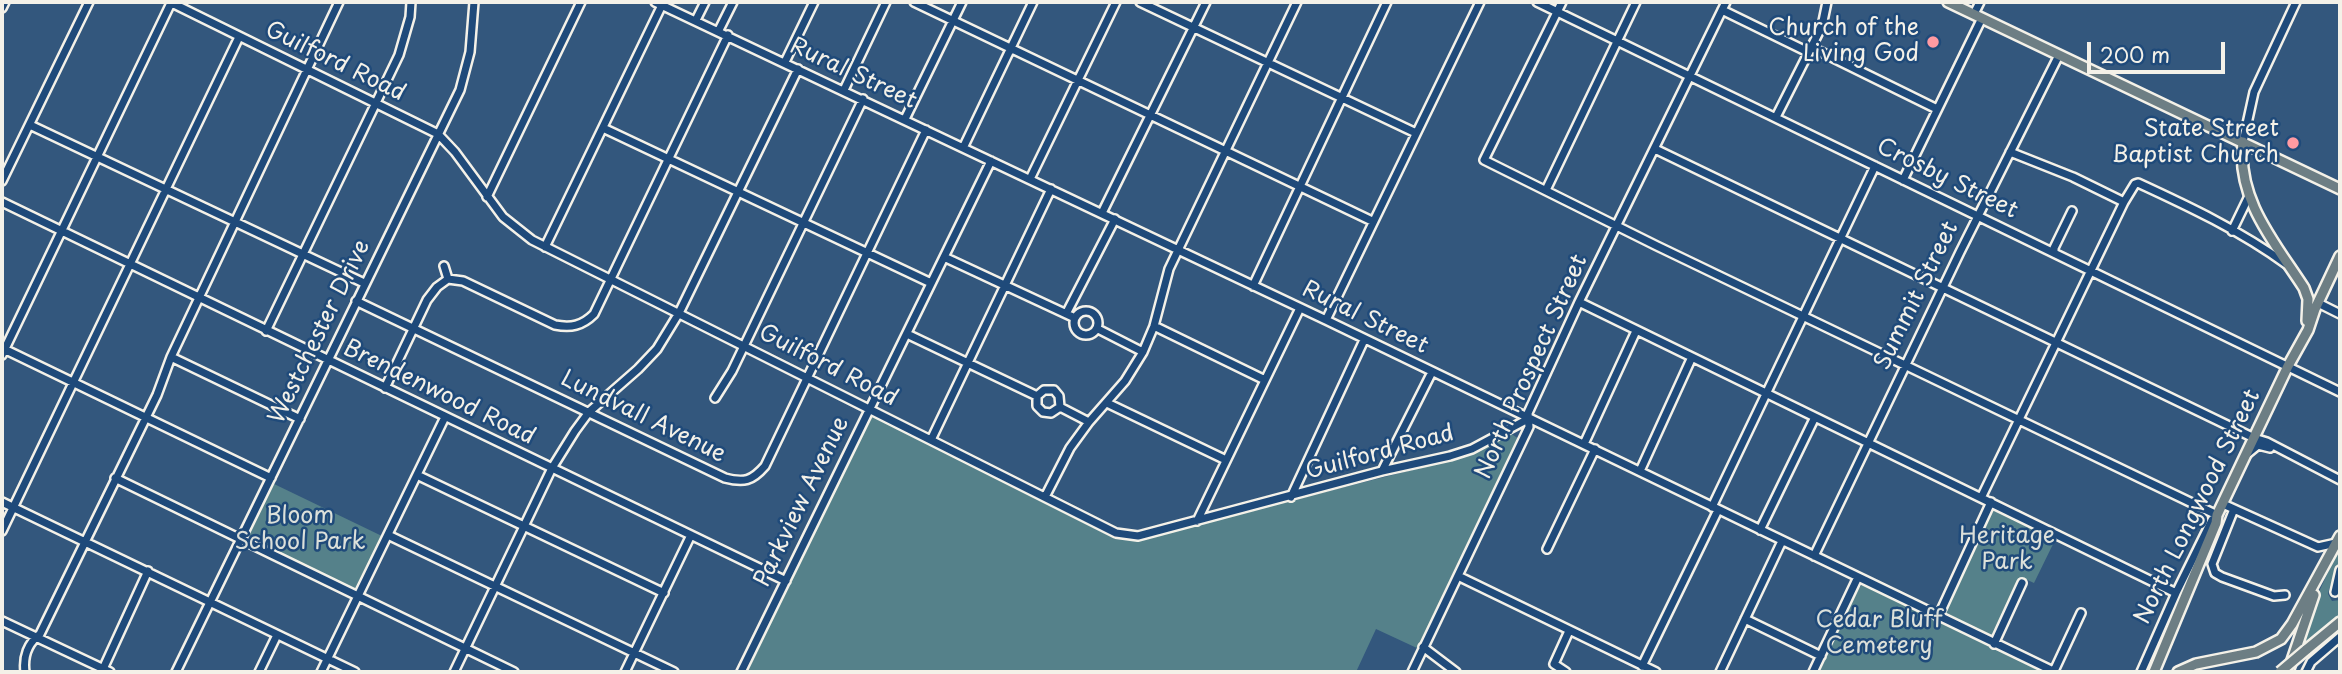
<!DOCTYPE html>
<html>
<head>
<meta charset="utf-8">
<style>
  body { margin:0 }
  #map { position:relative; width:2342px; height:674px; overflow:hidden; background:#33577d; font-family:"Playpen Sans",sans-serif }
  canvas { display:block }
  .frame { position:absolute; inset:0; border:4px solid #f4f1e8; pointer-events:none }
  .scale { position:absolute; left:2087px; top:42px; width:138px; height:32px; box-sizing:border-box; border:4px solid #f4f1e8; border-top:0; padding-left:9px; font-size:21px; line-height:24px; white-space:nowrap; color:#f4f1e8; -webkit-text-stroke:5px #1f4a7a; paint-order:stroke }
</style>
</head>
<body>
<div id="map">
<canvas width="2342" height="674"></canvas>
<div class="frame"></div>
<div class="scale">200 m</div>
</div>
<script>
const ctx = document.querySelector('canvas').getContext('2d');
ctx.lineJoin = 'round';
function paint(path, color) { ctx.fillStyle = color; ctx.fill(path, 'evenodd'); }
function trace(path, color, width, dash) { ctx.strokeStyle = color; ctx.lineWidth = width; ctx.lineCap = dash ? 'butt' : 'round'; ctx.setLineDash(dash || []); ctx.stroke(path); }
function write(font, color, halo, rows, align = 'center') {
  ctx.font = font + ' "Playpen Sans",sans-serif'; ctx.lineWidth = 5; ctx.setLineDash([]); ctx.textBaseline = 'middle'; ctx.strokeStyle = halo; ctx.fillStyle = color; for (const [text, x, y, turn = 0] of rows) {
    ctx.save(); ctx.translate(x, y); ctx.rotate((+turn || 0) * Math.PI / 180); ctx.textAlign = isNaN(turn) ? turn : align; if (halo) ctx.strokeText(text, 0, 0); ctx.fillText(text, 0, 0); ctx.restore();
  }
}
paint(new Path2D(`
  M 869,412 L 1117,536 L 1134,540 L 1456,459 L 1476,451 L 1510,433 L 1519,439 L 1419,649 L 1376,629 L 1356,672 L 744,672 Z
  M 272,483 L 384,537 L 356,590 L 247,538 Z
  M 1992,509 L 2056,538 L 2034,583 L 2021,577 L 1995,636 L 1991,638 L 1944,615 Z
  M 2338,551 L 2340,552 C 2340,570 2332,577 2328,594 L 2332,601 L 2340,600 L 2340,618 L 2297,654 L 2317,596 Z
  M 1864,583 L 1885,595 L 2049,672 L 1817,672 L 1856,591 Z`), '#55818a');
const minor = new Path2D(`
  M 170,2 L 438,134 L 455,152 L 503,217 L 532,240 L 1116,533 L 1138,536 L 1382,471 L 1450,456 L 1472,449 L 1528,419
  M 655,2 L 1326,320 L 2055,672
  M 914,2 L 1372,221
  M 1140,2 L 1416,133
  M 1537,2 L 2340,392
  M 1562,2 L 1484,160 L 1657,246 L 2217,515 L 2212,520 L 2176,593 L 2141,672
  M 2,8 L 5,2
  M 1722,10 L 1808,52
  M 1974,14 L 1980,2
  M 696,20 L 705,2
  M 719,30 L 733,2
  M 1811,47 L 1937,109
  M 785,62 L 814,2
  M 844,90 L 886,2
  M 1776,117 L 1822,26 L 1827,2
  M 905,119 L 962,2
  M 30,125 L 364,283
  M 603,128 L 931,283
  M 2243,142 L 2254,92 L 2296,2
  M 963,148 L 1033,2
  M 1655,149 L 2254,438 L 2267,442 L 2340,480
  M 2010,152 L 2073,177 L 2124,202
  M 1030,179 L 1116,2
  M 1903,180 L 1982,18
  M 2,181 L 89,2
  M 1546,190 L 1636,2
  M 487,197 L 581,2
  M 2,202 L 786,581
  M 1102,213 L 1206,2
  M 2232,231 L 2249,196
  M 545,247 L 662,5
  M 2054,252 L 2054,248 L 2072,211
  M 944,257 L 1075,318
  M 444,266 L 448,279
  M 1253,286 L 1387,2
  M 356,301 L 725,478 C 744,483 752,481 765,466 L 926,130
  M 1579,302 L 2176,593
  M 2318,303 L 2340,314
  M1074 323a12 12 0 1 1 24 0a12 12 0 1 1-24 0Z
  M 1066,314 L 1115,219
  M 1326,320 L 1480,2
  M 1154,326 L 1265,380
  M 1098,329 L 1143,352
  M 266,331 L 399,55 L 410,17 L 411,2
  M 907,334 L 1037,396
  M 2,348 L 271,478
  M 2,355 L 171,3
  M 171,357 L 300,419
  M 385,388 L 427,300 L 437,287 L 448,279 L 463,281 L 555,325 C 571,328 582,326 594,314 L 728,35
  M 1037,396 L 1044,390 L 1054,390 L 1059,396 L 1060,407
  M 1037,396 L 1037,406 L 1043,412 L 1051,413 L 1060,407
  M 715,398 L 732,371 L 863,99
  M 1107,403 L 1226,460
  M 1060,407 L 1089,422
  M 931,440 L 1051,189
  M 1584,444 L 1636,331
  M 2247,454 L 2258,445 L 2270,448
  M 1382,471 L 1432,372
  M 1640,471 L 1692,357
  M 417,475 L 664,593
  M 115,478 L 514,672
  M 1045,497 L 1070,448 L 1089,422 L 1125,381 L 1143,352 L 1154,326 L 1169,269 L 1297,2
  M 1291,497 L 1364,340
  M 1981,498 L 2124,202 L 2135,184 L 2138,183 C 2188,206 2241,231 2286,264
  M 2,502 L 355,672
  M 2223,504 L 2318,547 L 2336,543
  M 1712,507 L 1875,166
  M 2234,509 L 2212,564 L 2215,573 L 2222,577 L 2274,596 L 2285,595
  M 1197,521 L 1300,308
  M 1760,530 L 1815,417
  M 2,531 L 239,37
  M 388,535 L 674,672
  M 1547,549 L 1595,449
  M 1814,556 L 1960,252 L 2059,55
  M 1458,576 L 1656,672
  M 2335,592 L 2340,570
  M 1938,617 L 1991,502
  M 1745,619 L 1821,656
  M 2,621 L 110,672
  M 1994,644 L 2022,583
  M 1423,647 L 1456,672
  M 1642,666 L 1718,510
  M 103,669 L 148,571
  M 2054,671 L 2081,613
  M 25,672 C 23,657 28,643 40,634 L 157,395 L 171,357 L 339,2
  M 176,672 L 460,90 L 470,52 L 474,2
  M 259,672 L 277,635
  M 321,672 L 445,417
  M 454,672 L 552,468 L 575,431 L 589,412 L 638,369 L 657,349 L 679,313 L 798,69
  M 625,672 L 691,535
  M 741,672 L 991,161
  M 1412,672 L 1529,427 L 1528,413 L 1579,302 L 1726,2
  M 1566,672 L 1554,664 L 1569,631
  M 1720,672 L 1782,541
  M 1813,672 L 1858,577
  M 2306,672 L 2311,662 L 2340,637`);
const major = new Path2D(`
  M 1948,2 L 2340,189
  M 2243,142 C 2236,199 2275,243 2304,288 L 2308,299 L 2307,321
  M 2306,650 L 2340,622
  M 2154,672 L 2216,523 L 2217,515 L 2288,366 L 2308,330 L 2315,309 L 2340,256
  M 2178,672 L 2196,664 L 2256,652 L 2281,639 L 2292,624 L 2340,536
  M 2288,672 L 2314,595`);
trace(minor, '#f4f1e8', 12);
trace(major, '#f4f1e8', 14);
trace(minor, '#1f4a7a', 7);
trace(major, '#6d7e84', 9);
const majorBridge = new Path2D(`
  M 2280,672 L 2306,650`);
trace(majorBridge, '#f4f1e8', 14, []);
trace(majorBridge, '#6d7e84', 9);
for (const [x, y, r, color] of [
  [1933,42,7,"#ff9aa2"],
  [2293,143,7,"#ff9aa2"]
]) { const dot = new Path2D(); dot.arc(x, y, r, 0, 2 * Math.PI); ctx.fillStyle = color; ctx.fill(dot); trace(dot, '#1f4a7a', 2.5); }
write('23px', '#f4f1e8', '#1f4a7a', [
  ["Church of the",1919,29],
  ["Living God",1919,55],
  ["State Street",2279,130],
  ["Baptist Church",2279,156]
], 'right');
write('23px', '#f4f1e8', '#1f4a7a', [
  ["Guilford Road",335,62,26],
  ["Rural Street",853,74,25],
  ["Crosby Street",1947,179,26],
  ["Summit Street",1917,296,-64],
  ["Rural Street",1365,318,26],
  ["Westchester Drive",320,332,-64],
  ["Guilford Road",828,366,27],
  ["North Prospect Street",1532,367,-66],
  ["Brendenwood Road",439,393,26],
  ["Lundvall Avenue",643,417,26],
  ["Guilford Road",1380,453,-15],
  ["Parkview Avenue",802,502,-64],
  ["North Longwood Street",2198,507,-64]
]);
write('23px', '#dce0da', '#1f4a7a', [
  ["Bloom",300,517],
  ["School Park",300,543],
  ["Heritage",2007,537],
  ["Park",2007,563],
  ["Cedar Bluff",1879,621],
  ["Cemetery",1879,647]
]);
</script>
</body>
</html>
